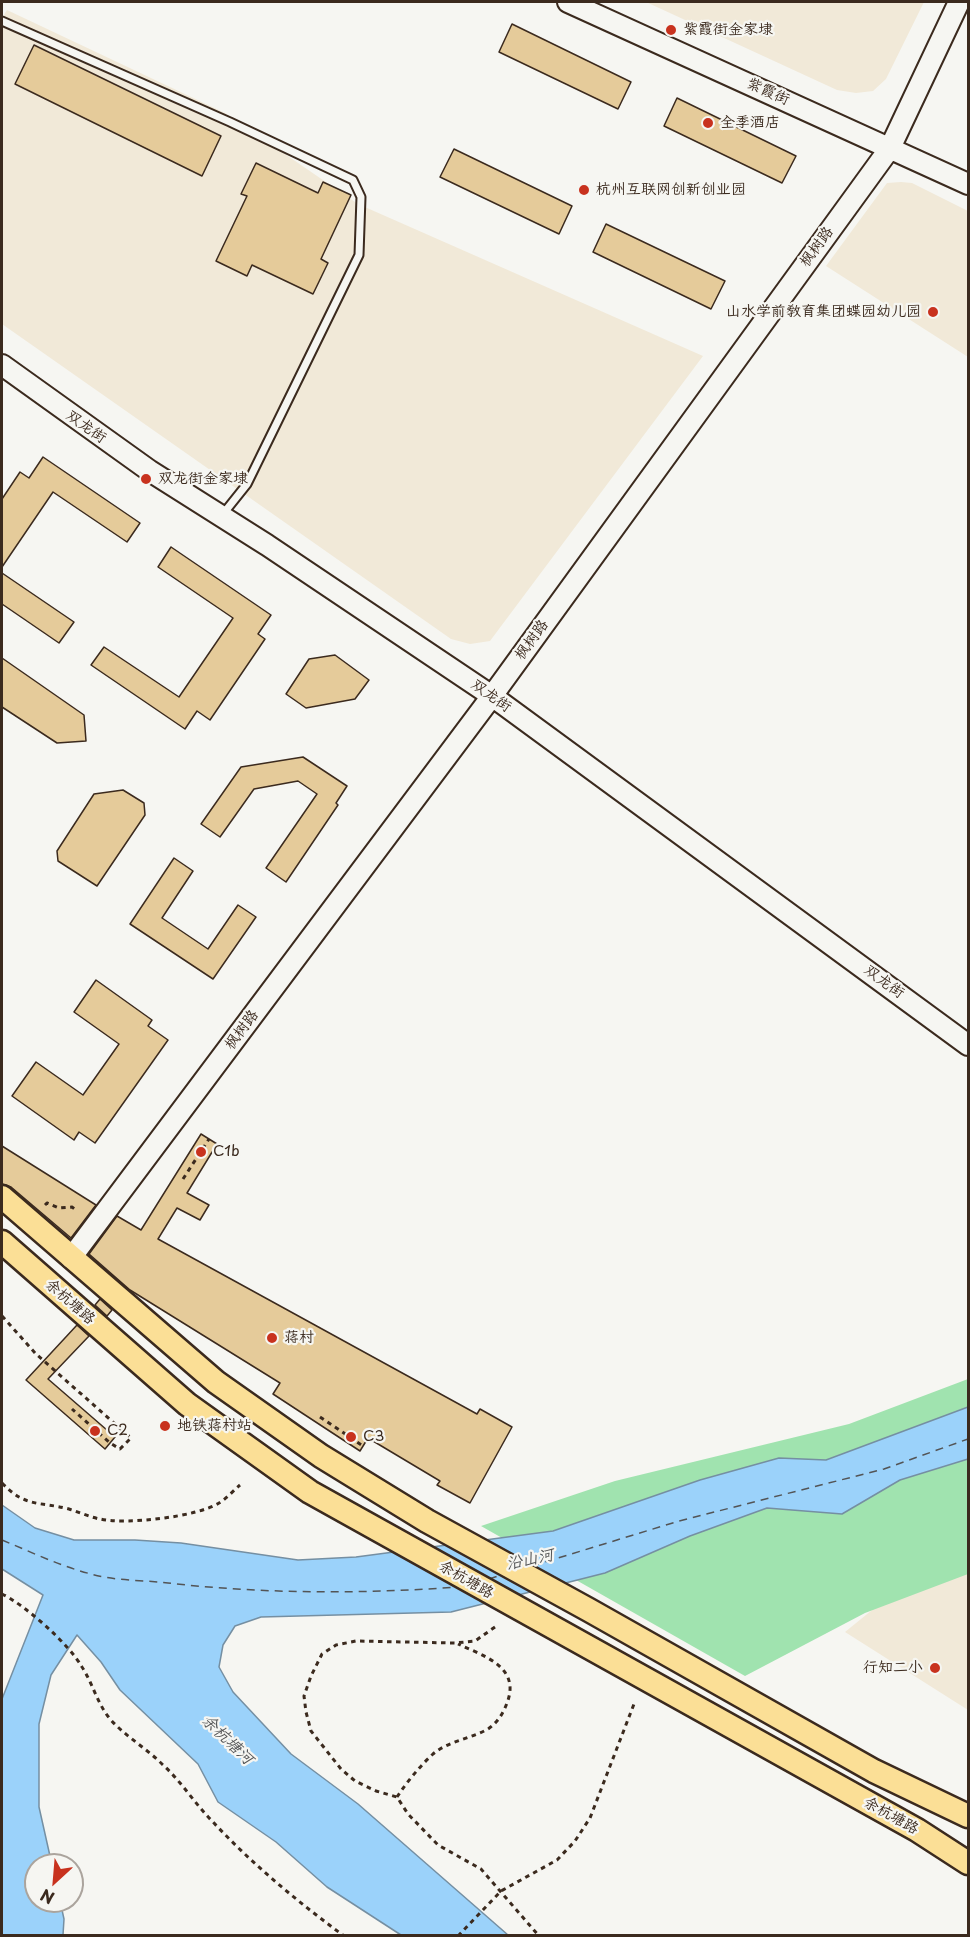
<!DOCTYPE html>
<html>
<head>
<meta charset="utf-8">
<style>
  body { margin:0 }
  #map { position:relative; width:970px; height:1937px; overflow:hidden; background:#f6f6f2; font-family:"Playpen Sans",sans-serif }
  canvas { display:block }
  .frame { position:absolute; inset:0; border:3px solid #3b2a1e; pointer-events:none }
  .north { position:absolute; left:24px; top:1853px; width:60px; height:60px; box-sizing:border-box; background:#f6f6f2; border:2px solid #aba49d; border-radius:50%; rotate:206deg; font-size:16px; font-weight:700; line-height:24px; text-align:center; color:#3b2a1e }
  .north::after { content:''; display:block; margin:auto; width:21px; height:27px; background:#c8321e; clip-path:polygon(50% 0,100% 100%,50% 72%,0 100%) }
</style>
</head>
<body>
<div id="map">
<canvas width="970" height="1937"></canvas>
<div class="frame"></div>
<div class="north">N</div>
</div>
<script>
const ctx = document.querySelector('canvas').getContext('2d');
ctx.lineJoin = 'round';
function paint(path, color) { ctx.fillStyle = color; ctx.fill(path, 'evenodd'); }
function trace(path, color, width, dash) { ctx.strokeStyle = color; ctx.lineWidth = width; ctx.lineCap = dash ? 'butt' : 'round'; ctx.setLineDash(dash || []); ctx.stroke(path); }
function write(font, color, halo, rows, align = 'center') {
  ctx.font = font + ' "Playpen Sans","LXGW WenKai TC",sans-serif'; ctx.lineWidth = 4.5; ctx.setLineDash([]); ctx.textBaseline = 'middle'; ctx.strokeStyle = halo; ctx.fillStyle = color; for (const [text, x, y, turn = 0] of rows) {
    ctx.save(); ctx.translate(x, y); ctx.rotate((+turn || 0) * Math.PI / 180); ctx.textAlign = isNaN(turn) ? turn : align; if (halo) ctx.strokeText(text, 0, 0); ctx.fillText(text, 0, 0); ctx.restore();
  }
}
paint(new Path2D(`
  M 646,2 L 924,2 L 886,79 L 873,91 L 856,93 L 837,90 Z
  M 7,10 L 225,113 L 358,204 L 703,356 L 490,641 L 470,644 L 451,639 L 2,324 L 2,18 Z
  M 901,182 L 912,183 L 968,211 L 968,357 L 826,266 L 887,183 Z
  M 968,1569 L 968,1710 L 845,1632 L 893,1593 Z`), '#f1e9d8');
paint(new Path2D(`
  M 968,1379 L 968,1574 L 865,1613 L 745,1676 L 481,1526 L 615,1481 L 849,1424 Z`), '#a0e3af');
const water = new Path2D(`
  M 968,1407 L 968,1459 L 900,1480 L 842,1514 L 767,1508 L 690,1536 L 605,1573 L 451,1612 L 261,1617 L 235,1626 L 223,1645 L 219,1667 L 233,1692 L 291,1754 L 358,1804 L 508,1935 L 401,1935 L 327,1887 L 276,1842 L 218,1802 L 198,1764 L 120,1690 L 101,1662 L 77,1635 L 51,1675 L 39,1724 L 39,1807 L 52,1865 L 36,1865 L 36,1901 L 60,1901 L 64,1919 L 63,1935 L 2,1935 L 2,1699 L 43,1595 L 2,1569 L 2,1505 L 35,1528 L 74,1540 L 135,1540 L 181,1543 L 298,1560 L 356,1557 L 553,1531 L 700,1480 L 779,1458 L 826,1460 Z`);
paint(water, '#9bd2fa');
trace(water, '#758fa2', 1.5);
trace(new Path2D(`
  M 2,1540 C 31,1552 60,1566 91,1574 C 115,1581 143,1580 168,1583 C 265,1594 361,1594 458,1587
  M 532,1566 L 679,1521 L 884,1469 L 968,1439
  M 489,1579 L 501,1575`), '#535455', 1.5, [8, 6]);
const building = new Path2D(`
  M 512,24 L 631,82 L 618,109 L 499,52 Z
  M 34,45 L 221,136 L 202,176 L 15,84 Z
  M 677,98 L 796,156 L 782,183 L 664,126 Z
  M 454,149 L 572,206 L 559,234 L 440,177 Z
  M 256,163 L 318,193 L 323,182 L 351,195 L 321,259 L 328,263 L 313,294 L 252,265 L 247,276 L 216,261 L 247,196 L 241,194 Z
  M 606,224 L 725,281 L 711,309 L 593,252 Z
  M 43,457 L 140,523 L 127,542 L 53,492 L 2,567 L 2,499 L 20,472 L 29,478 Z
  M 171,547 L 271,615 L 258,634 L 265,639 L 210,720 L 197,711 L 185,729 L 91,665 L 104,647 L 179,697 L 233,618 L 158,567 Z
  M 2,573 L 74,622 L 59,643 L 2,604 Z
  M 335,655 L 369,680 L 355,699 L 306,708 L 286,694 L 309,659 Z
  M 2,658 L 84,715 L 86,741 L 57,743 L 2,707 Z
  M 303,757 L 347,786 L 336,803 L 338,805 L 286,882 L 266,868 L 317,794 L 298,781 L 254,789 L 220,837 L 201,824 L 241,767 Z
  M 123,790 L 144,803 L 145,815 L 97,886 L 58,861 L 57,851 L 94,794 Z
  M 174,858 L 193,871 L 162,918 L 208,949 L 238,905 L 256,917 L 213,979 L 130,924 Z
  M 96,980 L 152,1020 L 148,1026 L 168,1040 L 95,1143 L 79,1132 L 74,1140 L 12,1096 L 36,1062 L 83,1095 L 119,1044 L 74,1012 Z
  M 201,1134 L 217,1144 L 187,1193 L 209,1205 L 200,1220 L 177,1208 L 158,1239 L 477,1414 L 480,1409 L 512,1427 L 470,1503 L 437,1485 L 440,1481 L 368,1438 L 360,1451 L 273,1394 L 280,1383 L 130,1290 L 89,1254 L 117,1216 L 141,1230 Z
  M 2,1146 L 96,1205 L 71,1238 L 11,1187 L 2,1184 Z
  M 100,1299 L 112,1310 L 107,1316 L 95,1305 Z
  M 77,1325 L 89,1336 L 48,1379 L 115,1437 L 105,1449 L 26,1380 Z`);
paint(building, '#e5cb9a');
trace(building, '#3b2a1e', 1.5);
const lane = new Path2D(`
  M 2,21 L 230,122 L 353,180 L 361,197 L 359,255 L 247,484 L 223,514`);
const secondary = new Path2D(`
  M 568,2 L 968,184
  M 2,365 L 150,471 L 267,545 L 492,696 L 968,1045
  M 71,1258 L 492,696 L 890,148 L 959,2`);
const primary = new Path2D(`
  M 2,1197 L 216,1382 L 321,1456 L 427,1521 L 589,1610 L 874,1771 L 968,1816
  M 2,1242 L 187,1404 L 310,1492 L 917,1830 L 968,1863`);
trace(lane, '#3b2a1e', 11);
trace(secondary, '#3b2a1e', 24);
trace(primary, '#3b2a1e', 27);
trace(new Path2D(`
  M 183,1179 L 209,1139
  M 45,1205 L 47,1203 L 59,1208 L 72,1207 L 76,1210
  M 2,1316 L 36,1354 L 131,1438 L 120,1449 L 110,1443 L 72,1409
  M 320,1417 L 363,1446
  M 2,1483 C 26,1508 38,1501 69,1509 C 79,1512 89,1517 100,1519 C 125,1525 197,1517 219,1503 C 226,1499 233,1491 240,1485
  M 2,1594 C 25,1605 69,1644 82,1667 C 93,1684 97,1703 110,1719 C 125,1736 146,1748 162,1764 C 181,1781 195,1804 213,1822 C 252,1864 298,1902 344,1936
  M 495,1627 L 475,1641 L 455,1643 L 356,1641 L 336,1645 L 322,1654 L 311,1676 L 304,1696 L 306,1712 L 311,1731 L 341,1769 L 355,1781 L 376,1791 L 397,1797 L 408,1814 L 438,1845 L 481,1869 L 539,1936
  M 397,1797 C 407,1782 419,1767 433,1754 C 448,1741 470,1739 488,1729 C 497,1723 503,1714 507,1703 C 521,1667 484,1656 458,1644
  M 458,1936 L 501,1891 L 557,1860 L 575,1841 L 590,1818 L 634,1704`), '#3b2a1e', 3, [4.5, 4.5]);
trace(lane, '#f6f6f2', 7);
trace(secondary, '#f6f6f2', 20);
trace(primary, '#fbdf96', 22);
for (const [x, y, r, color] of [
  [671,30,6,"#c8321e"],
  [708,123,6,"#c8321e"],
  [584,190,6,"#c8321e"],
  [933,312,6,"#c8321e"],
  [146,479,6,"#c8321e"],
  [201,1152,6,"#c8321e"],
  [272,1338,6,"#c8321e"],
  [165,1426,6,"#c8321e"],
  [95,1431,6,"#c8321e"],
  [351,1437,6,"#c8321e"],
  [935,1668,6,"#c8321e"]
]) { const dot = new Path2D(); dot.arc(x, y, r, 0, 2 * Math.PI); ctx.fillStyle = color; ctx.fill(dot); trace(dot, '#f6f6f2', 2); }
write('15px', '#3b2a1e', '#f6f6f2', [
  ["紫霞街金家埭",683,30],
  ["全季酒店",720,123],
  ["杭州互联网创新创业园",596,190],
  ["山水学前教育集团蝶园幼儿园",921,312,"right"],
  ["双龙街金家埭",158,479],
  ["C1b",213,1152],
  ["蒋村",284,1338],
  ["地铁蒋村站",177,1426],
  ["C2",107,1431],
  ["C3",363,1437],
  ["行知二小",923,1668,"right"]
], 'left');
write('15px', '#3b2a1e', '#f6f6f2', [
  ["紫霞街",768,92,24],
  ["枫树路",817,247,-54],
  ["双龙街",86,427,35],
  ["枫树路",532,640,-54],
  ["双龙街",491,696,35],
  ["双龙街",884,982,36],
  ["枫树路",242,1030,-53],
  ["余杭塘路",70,1302,41],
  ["余杭塘路",466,1580,30],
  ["余杭塘路",891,1816,29]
]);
write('italic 16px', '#535455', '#f6f6f2', [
  ["沿山河",530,1560,-12],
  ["余杭塘河",227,1740,44]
]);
</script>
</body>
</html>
